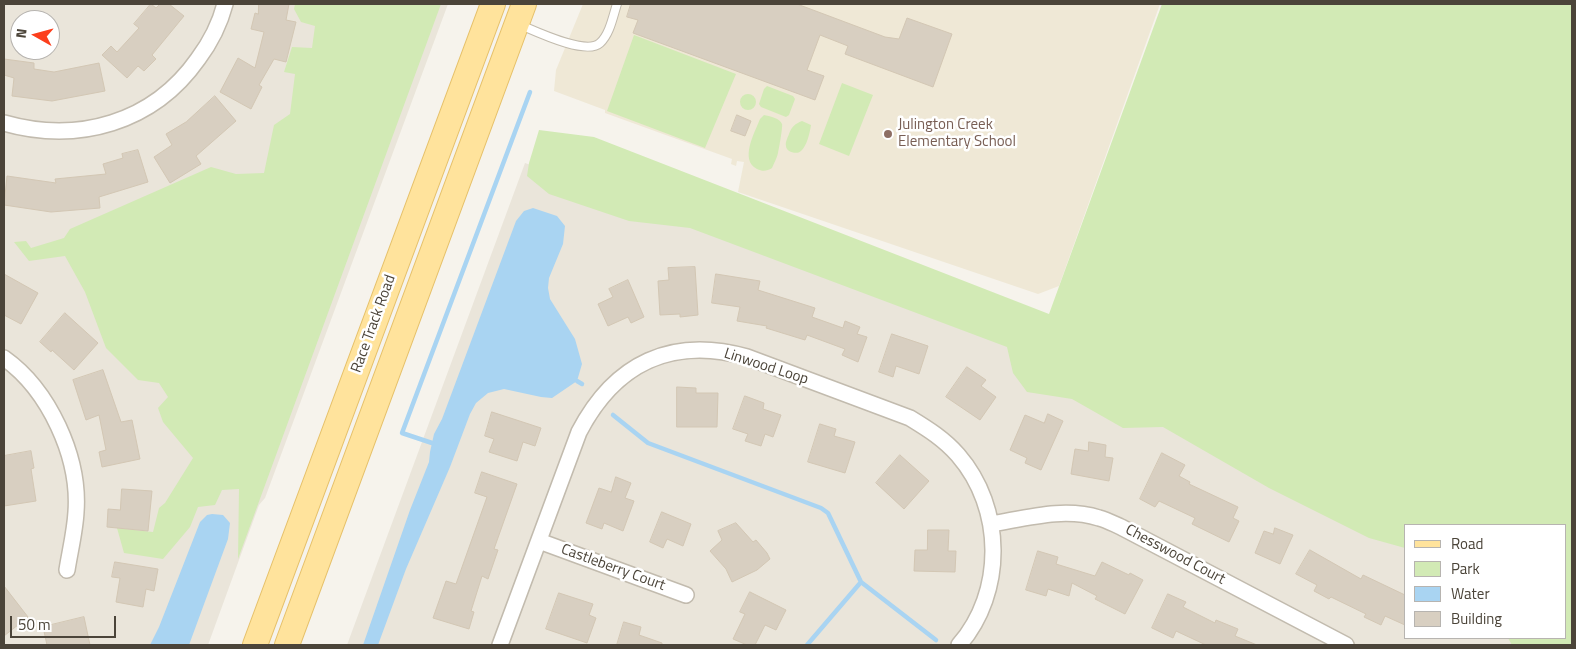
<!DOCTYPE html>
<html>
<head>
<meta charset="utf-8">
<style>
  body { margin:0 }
  #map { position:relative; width:1576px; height:649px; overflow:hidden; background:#f6f3ec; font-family:"Titillium Web",sans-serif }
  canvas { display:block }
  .frame { position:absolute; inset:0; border:5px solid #4b4439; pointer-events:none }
  .legend { position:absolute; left:1404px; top:524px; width:162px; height:115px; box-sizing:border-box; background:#fff; border:1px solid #b7b4b0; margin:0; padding:6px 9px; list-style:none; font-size:15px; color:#4b4439 }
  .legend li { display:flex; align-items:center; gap:10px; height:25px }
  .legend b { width:25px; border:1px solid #b7b4b0 }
  .north { position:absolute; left:10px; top:10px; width:50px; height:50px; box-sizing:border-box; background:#fff; border:1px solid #b7b4b0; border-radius:50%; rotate:277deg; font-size:14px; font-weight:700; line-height:20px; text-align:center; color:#4b4439 }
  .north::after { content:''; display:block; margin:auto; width:18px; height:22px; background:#fc3f1d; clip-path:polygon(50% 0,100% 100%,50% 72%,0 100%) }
  .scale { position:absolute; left:10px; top:616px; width:106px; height:22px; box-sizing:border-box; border:2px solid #4b4439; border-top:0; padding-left:6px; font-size:15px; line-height:18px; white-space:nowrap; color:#4b4439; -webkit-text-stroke:4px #fff; paint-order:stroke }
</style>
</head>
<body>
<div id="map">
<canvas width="1576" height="649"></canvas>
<div class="frame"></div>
<ul class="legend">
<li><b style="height:6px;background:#ffe39c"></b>Road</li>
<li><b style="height:14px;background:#d2eab5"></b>Park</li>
<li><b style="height:14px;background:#a9d4f2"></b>Water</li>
<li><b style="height:14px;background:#d8cfc1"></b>Building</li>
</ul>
<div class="north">N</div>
<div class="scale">50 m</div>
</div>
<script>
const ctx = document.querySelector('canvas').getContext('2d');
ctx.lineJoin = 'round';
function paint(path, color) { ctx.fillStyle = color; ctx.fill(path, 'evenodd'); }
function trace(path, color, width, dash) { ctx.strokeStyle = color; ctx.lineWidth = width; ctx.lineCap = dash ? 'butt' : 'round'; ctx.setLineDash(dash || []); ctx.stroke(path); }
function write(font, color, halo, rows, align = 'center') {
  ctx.font = font + ' "Titillium Web",sans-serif'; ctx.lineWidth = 5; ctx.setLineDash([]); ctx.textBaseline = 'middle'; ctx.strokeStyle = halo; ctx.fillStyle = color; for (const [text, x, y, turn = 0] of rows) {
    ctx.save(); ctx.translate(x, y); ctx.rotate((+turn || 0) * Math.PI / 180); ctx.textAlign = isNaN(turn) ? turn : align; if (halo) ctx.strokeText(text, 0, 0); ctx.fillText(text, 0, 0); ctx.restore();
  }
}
paint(new Path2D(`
  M 4,4 L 448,4 L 265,498 L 259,505 L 208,645 L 4,645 ZM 20,20 L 50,20 L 50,50 L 20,50 Z
  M 525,163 L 956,318 L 1405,538 L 1405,638 L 1535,638 L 1538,645 L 347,645 Z`), '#eae5da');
paint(new Path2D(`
  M 583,4 L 1160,4 L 1059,286 L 1038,294 L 738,192 L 744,162 L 737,161 L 736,166 L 731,164 L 732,159 L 605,113 L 605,110 L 554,91 L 556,70 Z`), '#efe8d6');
paint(new Path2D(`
  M 295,4 L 441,4 L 238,559 L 239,489 L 222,490 L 215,505 L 198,507 L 190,527 L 163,559 L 124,553 L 117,528 L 153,532 L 159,508 L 165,503 L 193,458 L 163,422 L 158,408 L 168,397 L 159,383 L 138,380 L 106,348 L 85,292 L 65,256 L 29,261 L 14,242 L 26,241 L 31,248 L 64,238 L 70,229 L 211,167 L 236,174 L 264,173 L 274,125 L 290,114 L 295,74 L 284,72 L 292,47 L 312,48 L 315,26 L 301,22 L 294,9 Z
  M 1162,4 L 1572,4 L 1572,645 L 1512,645 L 1508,638 L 1565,638 L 1565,525 L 1405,525 L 1405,548 L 1369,538 L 1269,488 L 1163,427 L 1123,428 L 1072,399 L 1027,392 L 1013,373 L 1007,347 L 690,228 L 629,221 L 549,194 L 527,176 L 529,163 L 539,130 L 594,137 L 1049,314 Z
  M 634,35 L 736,74 L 705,148 L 607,111 Z
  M 842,83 L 873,95 L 849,156 L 819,144 Z
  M 767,86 L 793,96 L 795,99 L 789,115 L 786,117 L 761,107 L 759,104 L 764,89 Z
  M740 102a8 8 0 1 1 16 0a8 8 0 1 1-16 0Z
  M 764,115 C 769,116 780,118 782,124 C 783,126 779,149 778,153 C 777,158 774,163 772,168 C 767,171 763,172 757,169 C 739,160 755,132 760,119 Z
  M 802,121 L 811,125 C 810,132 807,146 801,151 C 797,155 786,152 786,146 C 785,142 788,137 789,134 C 792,126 795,124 802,121 Z`), '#d2eab5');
paint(new Path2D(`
  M 533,208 L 557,216 L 565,226 L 563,244 L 549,278 L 548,288 L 550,299 L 575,339 L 582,364 L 577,381 L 552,398 L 541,397 L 504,389 L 488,393 L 476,403 L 470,414 L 450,467 L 406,569 L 378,645 L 363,645 L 410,510 L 429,462 L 430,452 L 434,434 L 442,419 L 516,221 L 524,211 Z
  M 212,514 L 223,515 L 230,523 L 228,539 L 189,645 L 150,645 L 159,627 L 200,522 L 207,515 Z`), '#a9d4f2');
trace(new Path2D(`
  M 577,381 L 582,384
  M 613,415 L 648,443 L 821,508 L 828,513 L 861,582 L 936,640
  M 432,443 L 402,433 L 530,92
  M 807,645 L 861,582`), '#a9d4f2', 4.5);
const building = new Path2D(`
  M 151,4 L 156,8 L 160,4 L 169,4 L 184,16 L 152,55 L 156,59 L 144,71 L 138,66 L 127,78 L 102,55 L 111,46 L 117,52 L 139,28 L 134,24 Z
  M 259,4 L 289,4 L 286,20 L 296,22 L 286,62 L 274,59 L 259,85 L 262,87 L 251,109 L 220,92 L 238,58 L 255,68 L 264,32 L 251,29 L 255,13 L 258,14 Z
  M 631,4 L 797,4 L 885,37 L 899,39 L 907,18 L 952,34 L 933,87 L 845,54 L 848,46 L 820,35 L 807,70 L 824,76 L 815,100 L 633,33 L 638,20 L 627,17 Z
  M 4,59 L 34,63 L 34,69 L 54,72 L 99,63 L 105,91 L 52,101 L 12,96 L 14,78 L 4,75 Z
  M 215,96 L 236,121 L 196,156 L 201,164 L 170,183 L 154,157 L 172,145 L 166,134 L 186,122 Z
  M 737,115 L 751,121 L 745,136 L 731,131 Z
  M 138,150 L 148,182 L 99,197 L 100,208 L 51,212 L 4,205 L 7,176 L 56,183 L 55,179 L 106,174 L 103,164 L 123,158 L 122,154 Z
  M 695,267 L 698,315 L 680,317 L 680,314 L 660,315 L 658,281 L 669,280 L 668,268 Z
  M 4,274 L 38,293 L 21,324 L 4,315 Z
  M 716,274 L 760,281 L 758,290 L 815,308 L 812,317 L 843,328 L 845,321 L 860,327 L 857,334 L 867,337 L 858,362 L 842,355 L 845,349 L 807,335 L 805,340 L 766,328 L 767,326 L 737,321 L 740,307 L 712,303 Z
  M 628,280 L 644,317 L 631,323 L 628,317 L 608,326 L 598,304 L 613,297 L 609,289 Z
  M 65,313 L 98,343 L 74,370 L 52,350 L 51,352 L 40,342 Z
  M 892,334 L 928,346 L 919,374 L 896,366 L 893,377 L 879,372 Z
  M 967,367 L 986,380 L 981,386 L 996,397 L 980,420 L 946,397 Z
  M 103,370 L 121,422 L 132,420 L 140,459 L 102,467 L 99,452 L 106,450 L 99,415 L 86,420 L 73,380 Z
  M 677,387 L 696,388 L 696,393 L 718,393 L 717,427 L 677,427 Z
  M 745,396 L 764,403 L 763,409 L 781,415 L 773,437 L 765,434 L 761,446 L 745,441 L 748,434 L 733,429 Z
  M 492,412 L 541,428 L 535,446 L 523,442 L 517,461 L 489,452 L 494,439 L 485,436 Z
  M 1048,414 L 1063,421 L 1041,470 L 1025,463 L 1027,458 L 1010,450 L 1025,415 L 1044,423 Z
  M 820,424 L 836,429 L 834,436 L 855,442 L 845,473 L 808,462 Z
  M 1089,442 L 1106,445 L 1105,457 L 1113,458 L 1109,481 L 1071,474 L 1075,449 L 1088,451 Z
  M 31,451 L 34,468 L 31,469 L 36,501 L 4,506 L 4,456 Z
  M 1162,453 L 1185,465 L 1179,476 L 1190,482 L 1189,484 L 1238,507 L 1233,518 L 1239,521 L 1229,542 L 1192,524 L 1195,518 L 1159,501 L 1155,507 L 1140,499 Z
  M 900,455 L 929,481 L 904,509 L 876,483 Z
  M 482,472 L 517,484 L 494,549 L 498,550 L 488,579 L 482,576 L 471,611 L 474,612 L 469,629 L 433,618 L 446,581 L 456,584 L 487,497 L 475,493 Z
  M 616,477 L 631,483 L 625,498 L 634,501 L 623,531 L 604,523 L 602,529 L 586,523 L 599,488 L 611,492 Z
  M 122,489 L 152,491 L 148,531 L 107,527 L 108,509 L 120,510 Z
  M 662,512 L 691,524 L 683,546 L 667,539 L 663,548 L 650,542 Z
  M 736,523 L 753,542 L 756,540 L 767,553 L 770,559 L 757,570 L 732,582 L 726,569 L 710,551 L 722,540 L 718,531 Z
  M 1275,528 L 1293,535 L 1280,564 L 1255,553 L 1264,531 L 1273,534 Z
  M 928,530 L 949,530 L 948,551 L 956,551 L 955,572 L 914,571 L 915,550 L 927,550 Z
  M 1310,550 L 1361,579 L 1363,575 L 1405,595 L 1405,625 L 1385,616 L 1381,625 L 1364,617 L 1366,614 L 1331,597 L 1329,599 L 1314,591 L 1317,585 L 1296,574 Z
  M 1038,551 L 1058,557 L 1056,564 L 1095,576 L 1102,562 L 1129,575 L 1130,573 L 1143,580 L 1125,614 L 1095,599 L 1097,596 L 1072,583 L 1069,596 L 1048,589 L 1046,596 L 1026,590 Z
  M 115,562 L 158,569 L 154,591 L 146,589 L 143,607 L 116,602 L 120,578 L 112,577 Z
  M 4,586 L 28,617 L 4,636 Z
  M 750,592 L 786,610 L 776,630 L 765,625 L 755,645 L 747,645 L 733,639 L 745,614 L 740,612 Z
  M 559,593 L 593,604 L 589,615 L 596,618 L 587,643 L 546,629 Z
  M 1168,594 L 1186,602 L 1183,607 L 1215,623 L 1216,620 L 1238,629 L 1235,636 L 1257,645 L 1206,645 L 1176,631 L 1173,638 L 1152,628 Z
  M 84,617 L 90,645 L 47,645 L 43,627 Z
  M 624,622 L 641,627 L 639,635 L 662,643 L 662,645 L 617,645 Z`);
paint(building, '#d8cfc1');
trace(building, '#d3c7b4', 1);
const service = new Path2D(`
  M 518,24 C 535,31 586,56 600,43 C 610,34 613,16 617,4`);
const minor = new Path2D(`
  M 4,123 C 78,144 153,123 198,59 C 210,43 220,23 225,4
  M 4,358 C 49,390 80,457 76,512 C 75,531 70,551 67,570
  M 991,524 C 1027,518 1064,507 1099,518 C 1107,520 1114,524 1121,527 L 1346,645
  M 539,541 L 686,595
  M 500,645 L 579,432 C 615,363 672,336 747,357 L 910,418 C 928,429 944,439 958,455 C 1004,508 1005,592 959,645`);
const primary = new Path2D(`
  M 255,645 L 493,4
  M 287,645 L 524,4`);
trace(service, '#c2bbae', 10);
trace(minor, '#c2bbae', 18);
trace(primary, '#e6c16a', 26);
trace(service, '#fff', 8);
trace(minor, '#fff', 15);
trace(primary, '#ffe39c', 24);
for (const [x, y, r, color] of [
  [888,134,5,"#8d6e63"]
]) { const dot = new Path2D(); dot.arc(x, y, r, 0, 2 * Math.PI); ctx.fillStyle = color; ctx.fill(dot); trace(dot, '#fff', 2); }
write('15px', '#785e54', '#fff', [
  ["Julington Creek",898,125],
  ["Elementary School",898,142]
], 'left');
write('15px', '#4b4439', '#fff', [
  ["Race Track Road",374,324,-70],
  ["Linwood Loop",766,367,18],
  ["Chesswood Court",1175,555,28],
  ["Castleberry Court",613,568,20]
]);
</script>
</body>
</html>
